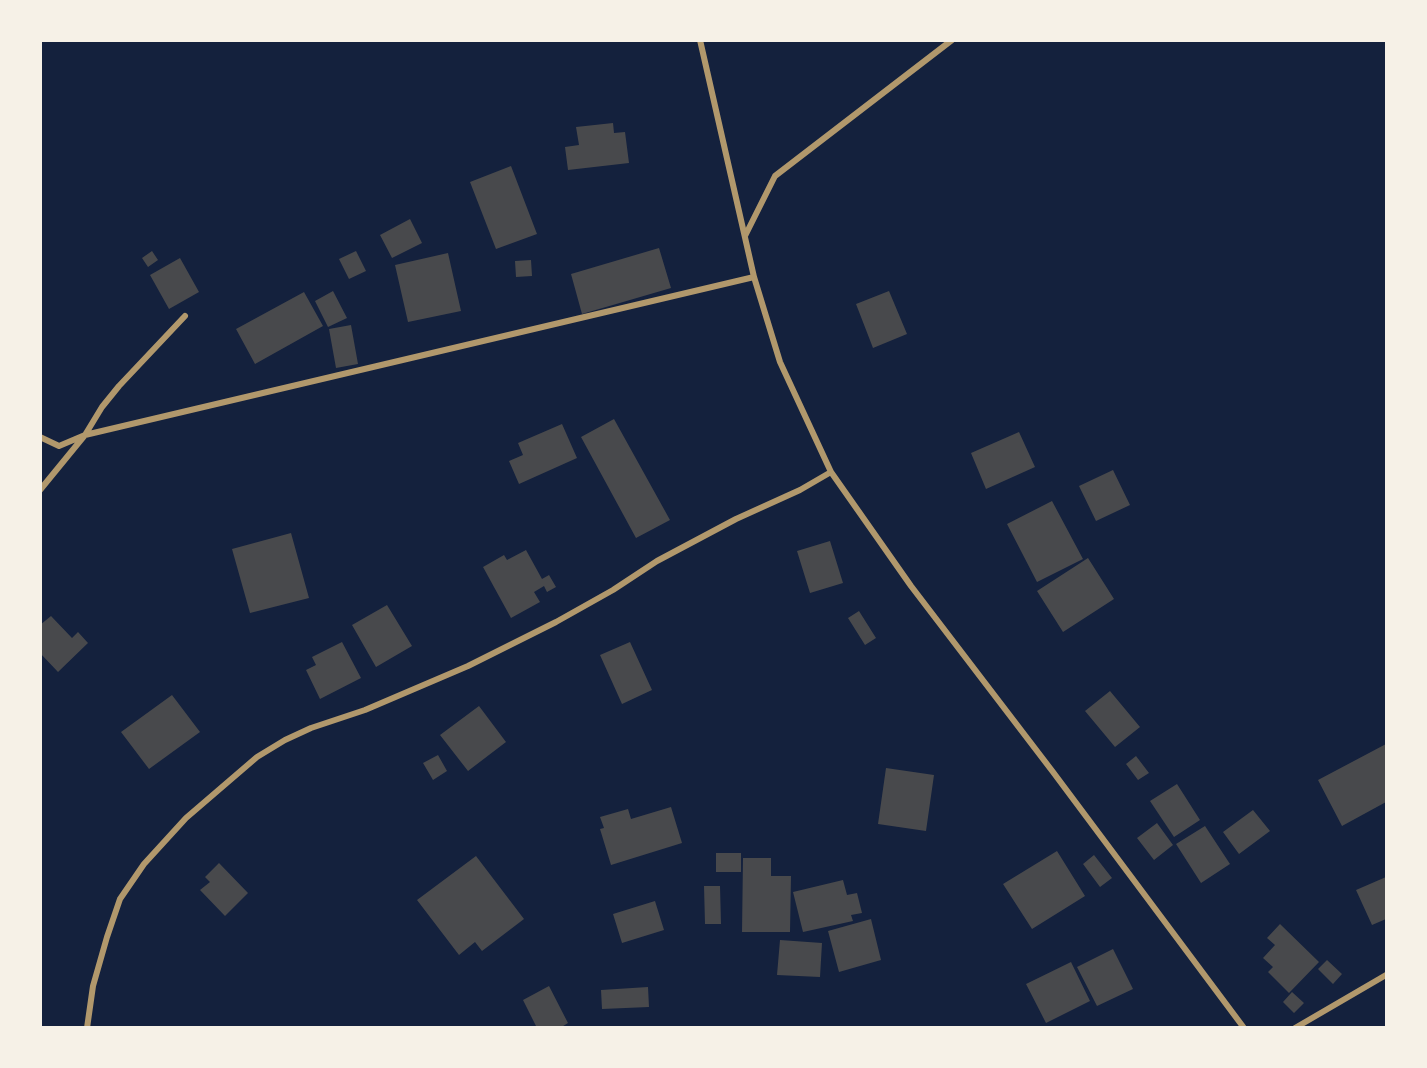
<!DOCTYPE html>
<html>
<head>
<meta charset="utf-8">
<style>
  body { margin:0 }
  #map { position:relative; width:1427px; height:1068px; overflow:hidden; background:#14213d; font-family:Mulish,sans-serif }
  canvas { display:block }
  .frame { position:absolute; inset:0; border:42px solid #f6f1e7; pointer-events:none }
</style>
</head>
<body>
<div id="map">
<canvas width="1427" height="1068"></canvas>
<div class="frame"></div>
</div>
<script>
const ctx = document.querySelector('canvas').getContext('2d');
ctx.lineJoin = 'round';
function paint(path, color) { ctx.fillStyle = color; ctx.fill(path, 'evenodd'); }
function trace(path, color, width, dash) { ctx.strokeStyle = color; ctx.lineWidth = width; ctx.lineCap = dash ? 'butt' : 'round'; ctx.setLineDash(dash || []); ctx.stroke(path); }
paint(new Path2D(`
  M 613,123 L 614,133 L 625,132 L 629,163 L 568,170 L 565,147 L 579,145 L 576,127 Z
  M 511,166 L 537,234 L 496,249 L 470,182 Z
  M 410,219 L 422,243 L 392,258 L 380,235 Z
  M 659,248 L 671,288 L 582,314 L 571,274 Z
  M 152,251 L 158,260 L 148,267 L 142,258 Z
  M 356,251 L 366,271 L 349,279 L 339,259 Z
  M 448,253 L 461,311 L 408,322 L 395,265 Z
  M 180,258 L 199,292 L 169,309 L 150,275 Z
  M 531,260 L 532,276 L 516,277 L 515,261 Z
  M 333,291 L 347,318 L 328,327 L 315,301 Z
  M 889,291 L 907,334 L 873,348 L 856,304 Z
  M 304,292 L 323,326 L 255,364 L 236,329 Z
  M 351,325 L 358,364 L 336,368 L 329,329 Z
  M 614,419 L 670,520 L 636,538 L 581,437 Z
  M 562,424 L 577,458 L 519,484 L 509,461 L 523,455 L 518,443 Z
  M 1019,432 L 1035,467 L 986,489 L 971,453 Z
  M 1113,470 L 1130,505 L 1096,521 L 1079,486 Z
  M 1052,501 L 1083,559 L 1037,582 L 1007,524 Z
  M 291,533 L 309,598 L 250,613 L 232,549 Z
  M 830,541 L 843,583 L 810,593 L 797,551 Z
  M 526,550 L 542,579 L 549,575 L 556,587 L 547,592 L 544,586 L 534,592 L 540,602 L 511,618 L 483,567 L 504,555 L 507,560 Z
  M 1088,558 L 1114,599 L 1063,632 L 1037,591 Z
  M 387,605 L 412,646 L 376,667 L 352,625 Z
  M 859,611 L 876,638 L 865,645 L 848,618 Z
  M 51,616 L 72,638 L 78,632 L 88,643 L 58,672 L 40,653 L 40,625 Z
  M 342,642 L 361,678 L 320,699 L 306,670 L 316,665 L 312,657 Z
  M 630,642 L 652,690 L 622,704 L 600,655 Z
  M 1110,691 L 1140,727 L 1115,747 L 1085,711 Z
  M 172,695 L 200,732 L 149,769 L 121,732 Z
  M 479,706 L 506,742 L 468,771 L 440,735 Z
  M 1386,744 L 1386,802 L 1342,826 L 1318,780 Z
  M 438,755 L 447,771 L 433,780 L 423,763 Z
  M 1136,756 L 1149,773 L 1138,780 L 1126,764 Z
  M 886,768 L 934,775 L 926,831 L 878,824 Z
  M 1177,784 L 1200,820 L 1174,837 L 1150,801 Z
  M 671,807 L 682,843 L 611,865 L 600,829 L 604,828 L 600,817 L 628,809 L 631,819 Z
  M 1253,810 L 1270,831 L 1239,854 L 1223,832 Z
  M 1157,823 L 1173,845 L 1154,860 L 1137,838 Z
  M 1205,826 L 1230,864 L 1201,883 L 1176,844 Z
  M 1057,851 L 1085,896 L 1032,929 L 1003,884 Z
  M 716,853 L 741,853 L 741,872 L 716,872 Z
  M 1094,855 L 1112,878 L 1100,887 L 1083,864 Z
  M 476,856 L 524,919 L 482,951 L 475,942 L 459,955 L 417,900 Z
  M 743,858 L 771,858 L 771,876 L 791,876 L 790,932 L 742,932 Z
  M 219,863 L 248,893 L 225,916 L 200,890 L 210,882 L 205,877 Z
  M 1386,877 L 1386,919 L 1372,925 L 1356,890 Z
  M 843,880 L 847,895 L 857,893 L 862,913 L 851,915 L 853,921 L 803,932 L 793,892 Z
  M 704,886 L 720,886 L 721,924 L 705,924 Z
  M 655,901 L 664,930 L 622,943 L 613,914 Z
  M 871,919 L 881,960 L 839,972 L 828,931 Z
  M 1280,924 L 1319,962 L 1289,993 L 1268,972 L 1273,967 L 1263,958 L 1275,945 L 1267,938 Z
  M 780,940 L 822,943 L 820,977 L 777,975 Z
  M 1113,949 L 1133,989 L 1097,1006 L 1077,967 Z
  M 1327,960 L 1342,974 L 1333,984 L 1318,969 Z
  M 1071,962 L 1090,1001 L 1046,1023 L 1026,984 Z
  M 549,986 L 568,1023 L 560,1028 L 537,1028 L 523,1000 Z
  M 648,987 L 649,1007 L 602,1009 L 601,990 Z
  M 1292,992 L 1304,1003 L 1294,1013 L 1283,1002 Z`), '#48494c');
trace(new Path2D(`
  M 700,40 L 754,277 L 780,362 L 831,472 L 911,586 L 1053,772 L 1244,1028
  M 745,236 L 775,176 L 952,40
  M 40,437 L 59,446 L 85,435 L 754,277
  M 40,490 L 85,435 L 102,407 L 119,386 L 185,316
  M 87,1028 L 93,986 L 107,937 L 120,899 L 144,864 L 186,818 L 257,757 L 285,740 L 311,728 L 365,710 L 468,666 L 556,622 L 613,590 L 657,561 L 736,519 L 800,490 L 831,472
  M 1295,1028 L 1386,975`), '#b1986c', 6);
</script>
</body>
</html>
